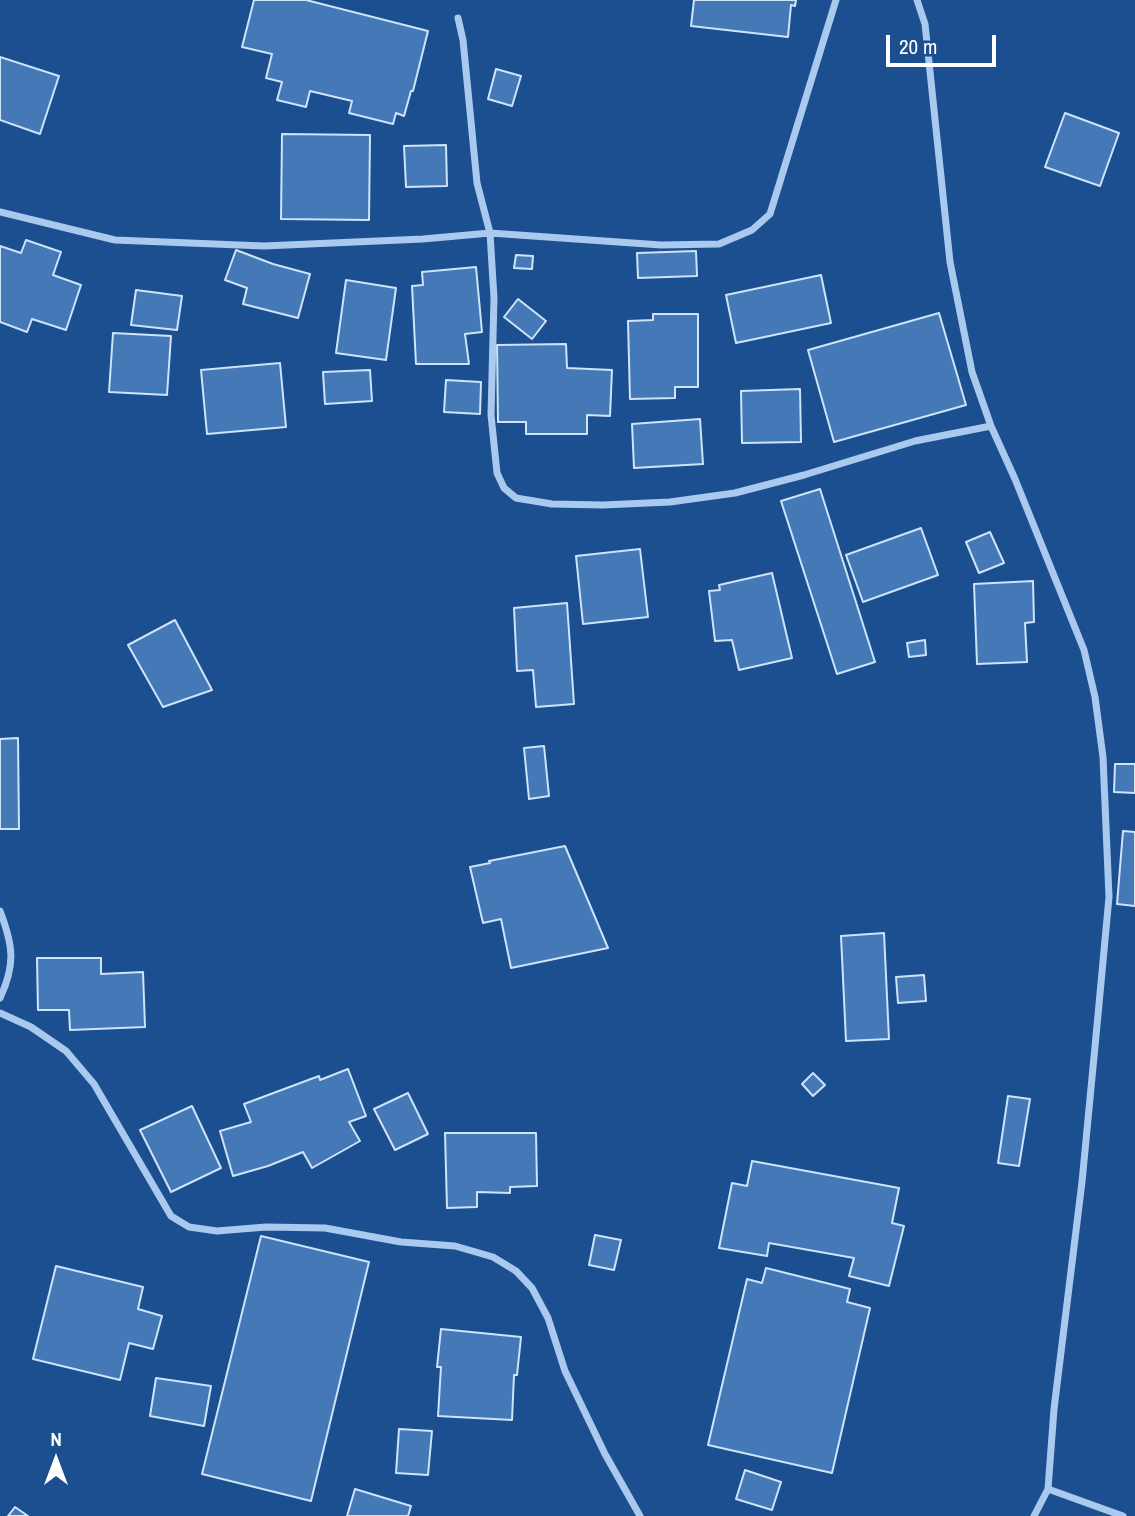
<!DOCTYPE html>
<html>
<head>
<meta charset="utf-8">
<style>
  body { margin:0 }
  #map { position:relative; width:1135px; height:1516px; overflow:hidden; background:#1b4f8f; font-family:"Archivo Narrow",sans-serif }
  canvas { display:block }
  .north { position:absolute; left:21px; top:1425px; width:70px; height:70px; -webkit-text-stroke:5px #1b4f8f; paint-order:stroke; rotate:0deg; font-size:19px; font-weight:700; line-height:28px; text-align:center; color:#fff }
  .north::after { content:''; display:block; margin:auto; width:24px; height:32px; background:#fff; clip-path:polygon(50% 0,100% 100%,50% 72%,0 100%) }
  .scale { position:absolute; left:886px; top:35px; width:110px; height:32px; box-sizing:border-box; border:4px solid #fff; border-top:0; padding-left:9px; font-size:21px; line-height:24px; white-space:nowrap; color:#fff; -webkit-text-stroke:5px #1b4f8f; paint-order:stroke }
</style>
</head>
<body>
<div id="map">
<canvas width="1135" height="1516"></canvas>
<div class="north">N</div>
<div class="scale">20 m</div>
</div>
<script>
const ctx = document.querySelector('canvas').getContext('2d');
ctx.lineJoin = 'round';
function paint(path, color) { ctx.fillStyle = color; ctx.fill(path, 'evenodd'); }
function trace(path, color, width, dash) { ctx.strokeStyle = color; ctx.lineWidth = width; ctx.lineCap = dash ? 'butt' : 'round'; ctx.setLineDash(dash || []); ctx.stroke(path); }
const building = new Path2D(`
  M 254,0 L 306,0 L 428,31 L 413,91 L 411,91 L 404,116 L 396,113 L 393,124 L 349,113 L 352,101 L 310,91 L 306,107 L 277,100 L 282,82 L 266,78 L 272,54 L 242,47 Z
  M 694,0 L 796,0 L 795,6 L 791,5 L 788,37 L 691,26 Z
  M 0,57 L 59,76 L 40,134 L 0,120 Z
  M 496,69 L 521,76 L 512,106 L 488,99 Z
  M 1065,113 L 1119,133 L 1100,186 L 1045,167 Z
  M 282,134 L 370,135 L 369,220 L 281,219 Z
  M 446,145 L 447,186 L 406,187 L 404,146 Z
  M 26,240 L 61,252 L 53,275 L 81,285 L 66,330 L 32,319 L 27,332 L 0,322 L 0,246 L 21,253 Z
  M 236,250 L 273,264 L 310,274 L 298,318 L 243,304 L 247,288 L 225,280 Z
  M 696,251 L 697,276 L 638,278 L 637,253 Z
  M 516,255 L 533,256 L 532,269 L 514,268 Z
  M 476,267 L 482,332 L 465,334 L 469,364 L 416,364 L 412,286 L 423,285 L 422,272 Z
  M 821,275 L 831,323 L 736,343 L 726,295 Z
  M 346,280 L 396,288 L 386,360 L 336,353 Z
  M 136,290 L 182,296 L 177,330 L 131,325 Z
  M 518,299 L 546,321 L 532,339 L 504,317 Z
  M 939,313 L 966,405 L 834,442 L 808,350 Z
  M 653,314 L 698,314 L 698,387 L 675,387 L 675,398 L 630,399 L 628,321 L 653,320 Z
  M 113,333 L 171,336 L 167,395 L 109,392 Z
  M 566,344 L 567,368 L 612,370 L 610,416 L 587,415 L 587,434 L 526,434 L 526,422 L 498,422 L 497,345 Z
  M 280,363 L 286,427 L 207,434 L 201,370 Z
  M 370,370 L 372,401 L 325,404 L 323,372 Z
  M 446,380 L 481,382 L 480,414 L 444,412 Z
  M 800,389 L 801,442 L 742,443 L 741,391 Z
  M 700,419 L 703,464 L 634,468 L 632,424 Z
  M 820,489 L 875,662 L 837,674 L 781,501 Z
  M 921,528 L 938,575 L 863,602 L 846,555 Z
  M 990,532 L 1004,563 L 979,573 L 966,542 Z
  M 640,549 L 648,617 L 583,624 L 576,556 Z
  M 772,573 L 792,658 L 739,670 L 732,640 L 715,641 L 709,591 L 720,590 L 719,585 Z
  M 1033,581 L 1034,622 L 1025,623 L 1027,662 L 977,664 L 974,584 Z
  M 567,603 L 574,704 L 536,707 L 533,670 L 517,671 L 514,608 Z
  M 175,620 L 212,690 L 163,707 L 128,645 Z
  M 925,640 L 926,655 L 909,657 L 907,643 Z
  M 18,738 L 19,829 L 0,829 L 0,739 Z
  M 544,746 L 549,796 L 529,799 L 524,748 Z
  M 1115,764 L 1135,764 L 1135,793 L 1114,792 Z
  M 1123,831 L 1135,832 L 1135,906 L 1117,904 Z
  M 565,846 L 608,948 L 511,968 L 501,919 L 483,923 L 470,867 L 490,863 L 489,861 Z
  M 884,933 L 889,1039 L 846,1041 L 841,936 Z
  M 37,958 L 101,958 L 101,974 L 143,972 L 145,1027 L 70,1030 L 69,1010 L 38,1010 Z
  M 924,975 L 926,1001 L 898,1003 L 896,977 Z
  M 348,1069 L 366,1116 L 349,1122 L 360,1141 L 312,1168 L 303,1152 L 268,1166 L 233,1176 L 220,1131 L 251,1122 L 244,1104 L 319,1076 L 320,1080 Z
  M 813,1073 L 825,1085 L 813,1096 L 802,1084 Z
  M 408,1093 L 428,1134 L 395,1150 L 374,1109 Z
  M 1008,1096 L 1030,1099 L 1019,1166 L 998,1163 Z
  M 192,1106 L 221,1168 L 171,1192 L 140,1130 Z
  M 445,1133 L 536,1133 L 537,1186 L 510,1187 L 510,1193 L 477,1192 L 477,1207 L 447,1208 Z
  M 752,1161 L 899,1188 L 892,1223 L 904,1226 L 889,1286 L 849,1276 L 854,1258 L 769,1243 L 767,1256 L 719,1248 L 732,1183 L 747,1186 Z
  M 595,1235 L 621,1240 L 614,1270 L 589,1265 Z
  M 261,1236 L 369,1262 L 311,1501 L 202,1474 Z
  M 56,1266 L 143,1287 L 138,1309 L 162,1316 L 153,1349 L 129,1343 L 120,1380 L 33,1359 Z
  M 766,1268 L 850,1289 L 847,1302 L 870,1308 L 832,1473 L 708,1445 L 747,1279 L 762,1283 Z
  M 441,1329 L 521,1337 L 517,1375 L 514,1375 L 512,1420 L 438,1416 L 441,1367 L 437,1367 Z
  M 156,1378 L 211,1386 L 204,1426 L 150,1416 Z
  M 399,1429 L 432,1431 L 428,1475 L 396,1473 Z
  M 745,1470 L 781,1482 L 772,1510 L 736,1499 Z
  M 355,1489 L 411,1506 L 408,1516 L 347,1516 Z
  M 15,1507 L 28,1516 L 8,1516 Z`);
paint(building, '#4478b7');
trace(building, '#cfe3fa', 2);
trace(new Path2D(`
  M 917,0 L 925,24 L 950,262 L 972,372 L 991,426 L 1015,479 L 1084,650 L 1095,697 L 1103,757 L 1109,897 L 1098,1015 L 1082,1182 L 1054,1409 L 1048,1489 L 1034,1516
  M 458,18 L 463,40 L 477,183 L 490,233 L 494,298 L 491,415 L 497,473 L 504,488 L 516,498 L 552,504 L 603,505 L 670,502 L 735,493 L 804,475 L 915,441 L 991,426
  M 0,212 L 115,240 L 264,246 L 423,239 L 490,233 L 661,245 L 719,244 L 752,230 L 770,214 L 836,0
  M 0,911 C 13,945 16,964 0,998
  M 0,1013 L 31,1027 L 66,1051 L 94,1084 L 171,1216 L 189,1227 L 217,1231 L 266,1227 L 325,1228 L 401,1242 L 455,1246 L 493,1257 L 516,1271 L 532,1288 L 548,1318 L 565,1371 L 605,1454 L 640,1516
  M 1048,1489 L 1123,1516`), '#a9c9ee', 7);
</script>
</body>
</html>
